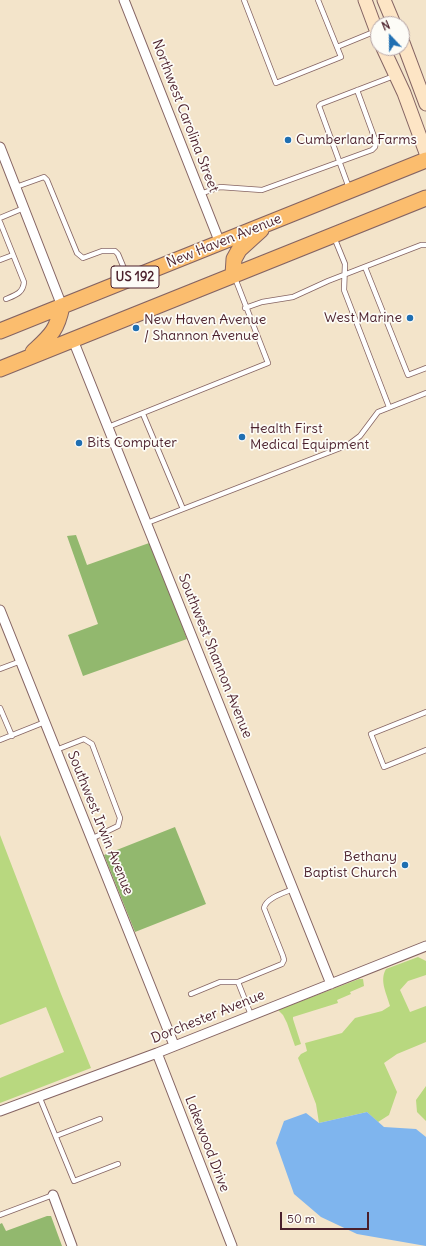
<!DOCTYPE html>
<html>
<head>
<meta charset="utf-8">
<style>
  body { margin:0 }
  #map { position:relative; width:426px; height:1246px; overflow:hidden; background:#f3e4ca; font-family:Delius,sans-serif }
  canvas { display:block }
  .north { position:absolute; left:370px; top:16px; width:40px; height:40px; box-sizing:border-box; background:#fdfcf7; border:1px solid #b5a4a5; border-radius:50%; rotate:338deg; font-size:11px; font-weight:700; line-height:16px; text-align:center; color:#4a1f2b }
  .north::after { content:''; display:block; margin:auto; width:14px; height:18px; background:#1f6fb2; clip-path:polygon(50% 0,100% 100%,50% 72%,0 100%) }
  .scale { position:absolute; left:280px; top:1212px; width:89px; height:18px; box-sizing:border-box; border:2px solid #4a1f2b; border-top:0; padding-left:5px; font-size:12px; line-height:14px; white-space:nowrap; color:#4a1f2b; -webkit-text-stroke:3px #fdfcf7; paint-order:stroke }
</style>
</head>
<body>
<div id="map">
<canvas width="426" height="1246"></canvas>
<div class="north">N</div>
<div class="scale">50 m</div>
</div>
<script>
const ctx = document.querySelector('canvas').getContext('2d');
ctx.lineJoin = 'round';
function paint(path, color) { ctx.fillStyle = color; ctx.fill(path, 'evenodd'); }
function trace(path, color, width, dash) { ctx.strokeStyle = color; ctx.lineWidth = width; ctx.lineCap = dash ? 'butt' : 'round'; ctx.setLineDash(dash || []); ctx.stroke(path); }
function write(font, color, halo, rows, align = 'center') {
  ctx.font = font + ' Delius,sans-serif'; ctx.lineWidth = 3.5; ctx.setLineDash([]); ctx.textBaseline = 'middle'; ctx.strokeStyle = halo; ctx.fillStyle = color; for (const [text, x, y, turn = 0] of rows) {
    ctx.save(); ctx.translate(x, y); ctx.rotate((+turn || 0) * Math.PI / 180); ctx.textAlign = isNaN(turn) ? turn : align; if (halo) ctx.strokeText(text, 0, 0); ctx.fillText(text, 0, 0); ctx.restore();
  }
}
paint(new Path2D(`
  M 0,835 L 61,994 L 91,1068 L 0,1103 L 0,1078 L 64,1052 L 46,1007 L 0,1025 Z
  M 418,957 L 426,961 L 426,975 L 408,981 L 400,990 L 410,1012 L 426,1006 L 426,1042 L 397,1054 L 384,1063 L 397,1092 L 389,1115 L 378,1122 L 367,1112 L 319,1123 L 316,1104 L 298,1058 L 301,1054 L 307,1051 L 305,1043 L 342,1033 L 355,1018 L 382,1011 L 390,1006 C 387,994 379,981 386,969 Z
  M 359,979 L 363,979 L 364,986 L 350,992 L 351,994 L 337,1000 L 338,1003 L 293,1017 L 293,1019 L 301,1044 L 295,1046 L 287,1023 L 283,1015 L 278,1010 Z
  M 426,1086 L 426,1121 L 417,1112 L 416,1100 Z`), '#b8d87f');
paint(new Path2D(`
  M 76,535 L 87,565 L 152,542 L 187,639 L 83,676 L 68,635 L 98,624 L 67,536 Z
  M 175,827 L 206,904 L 135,932 L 104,855 Z
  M 47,1216 L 51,1216 L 62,1246 L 0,1246 L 0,1224 L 2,1223 L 6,1231 Z`), '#92b86e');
paint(new Path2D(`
  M 367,1112 L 384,1127 L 416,1129 L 426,1137 L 426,1246 L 357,1234 L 321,1217 L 294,1194 L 276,1143 L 284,1121 L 306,1113 L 319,1123 Z`), '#7fb5ee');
const lane = new Path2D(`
  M 244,0 L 276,83 L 341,57 L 318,0
  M 337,47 L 376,31
  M 16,187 L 44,177 L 47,180 L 77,253 L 83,258 L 102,251 L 115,251 L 118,254 L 128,278
  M 349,188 L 319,106 L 321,104 L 394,76
  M 200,194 L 220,187 L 262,190 L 372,150 L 375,147 L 376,142 L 357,90
  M 0,218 L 24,208
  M 0,222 L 24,282 C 23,293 16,295 6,299
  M 334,237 L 345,264 L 344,290 L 389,407
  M 0,260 L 13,255
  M 365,267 L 408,375 L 426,368
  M 245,308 L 262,302 L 293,297 L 328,281 L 421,245 L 426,245
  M 143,414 L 183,509
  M 108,427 L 268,363 L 235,278
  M 147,523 L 348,445 L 360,436 L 378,412 L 426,393
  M 0,669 L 21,661
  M 0,708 L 12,736
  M 426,712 L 371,734 L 384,767 L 426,750
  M 0,740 L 45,722
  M 56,750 L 84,739 L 92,744 L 120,818 L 118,826 L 91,839
  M 191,994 L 220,982 L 238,982
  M 251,1015 L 238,982 L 282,964 L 284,960 L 283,956 L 264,908 C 266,898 284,893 293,889
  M 39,1096 L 74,1181 L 118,1164
  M 56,1136 L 100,1119
  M 0,1215 L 53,1195`);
const street = new Path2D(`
  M 124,0 L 220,243
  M 0,147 L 62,306
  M 73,340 L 331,984
  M 0,610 L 174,1045
  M 157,1053 L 232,1246
  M 0,1111 L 157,1053 L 426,946
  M 53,1195 L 72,1246`);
const secondary = new Path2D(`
  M 365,0 L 378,35
  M 384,0 L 394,24
  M 402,40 L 426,104
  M 383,48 L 404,93 L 426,153`);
const primary = new Path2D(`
  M 233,275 L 234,259 L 239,250 L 261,230
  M 0,331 L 426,160
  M 33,352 C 50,336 57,331 62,306
  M 0,369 L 426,198`);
trace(lane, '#856463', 6);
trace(street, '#856463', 11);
trace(secondary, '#856463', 15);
trace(primary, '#856463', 17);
trace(lane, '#fff', 4.5);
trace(street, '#fff', 9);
trace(secondary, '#fde5c5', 13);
trace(primary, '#fbbd6e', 15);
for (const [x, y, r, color] of [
  [288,140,4,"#1f6fb2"],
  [410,318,4,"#1f6fb2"],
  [136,328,4,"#1f6fb2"],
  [242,437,4,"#1f6fb2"],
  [79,443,4,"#1f6fb2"],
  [405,865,4,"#1f6fb2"]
]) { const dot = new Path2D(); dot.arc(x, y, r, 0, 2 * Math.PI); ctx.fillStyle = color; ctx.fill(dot); trace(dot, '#fdfcf7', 1.5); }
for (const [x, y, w] of [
  [135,277,48]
]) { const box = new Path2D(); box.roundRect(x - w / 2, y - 11, w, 22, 3); ctx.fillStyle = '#fdfcf7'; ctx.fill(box); trace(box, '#4a1f2b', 1); }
write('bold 13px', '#4a1f2b', null, [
  ["US 192",135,277]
]);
write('14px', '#4a1f2b', '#fdfcf7', [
  ["Northwest Carolina Street",185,116,69],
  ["New Haven Avenue",224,241,-22],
  ["Southwest Shannon Avenue",215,656,68],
  ["Southwest Irwin Avenue",100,823,68],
  ["Dorchester Avenue",208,1017,-22],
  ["Lakewood Drive",207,1144,69]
]);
write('14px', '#4a1f2b', '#fdfcf7', [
  ["Cumberland Farms",296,140],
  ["West Marine",402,318,"right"],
  ["New Haven Avenue",144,320],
  ["/ Shannon Avenue",144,336],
  ["Health First",250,429],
  ["Medical Equipment",250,445],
  ["Bits Computer",87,443],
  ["Bethany",397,857,"right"],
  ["Baptist Church",397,873,"right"]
], 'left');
</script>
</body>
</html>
